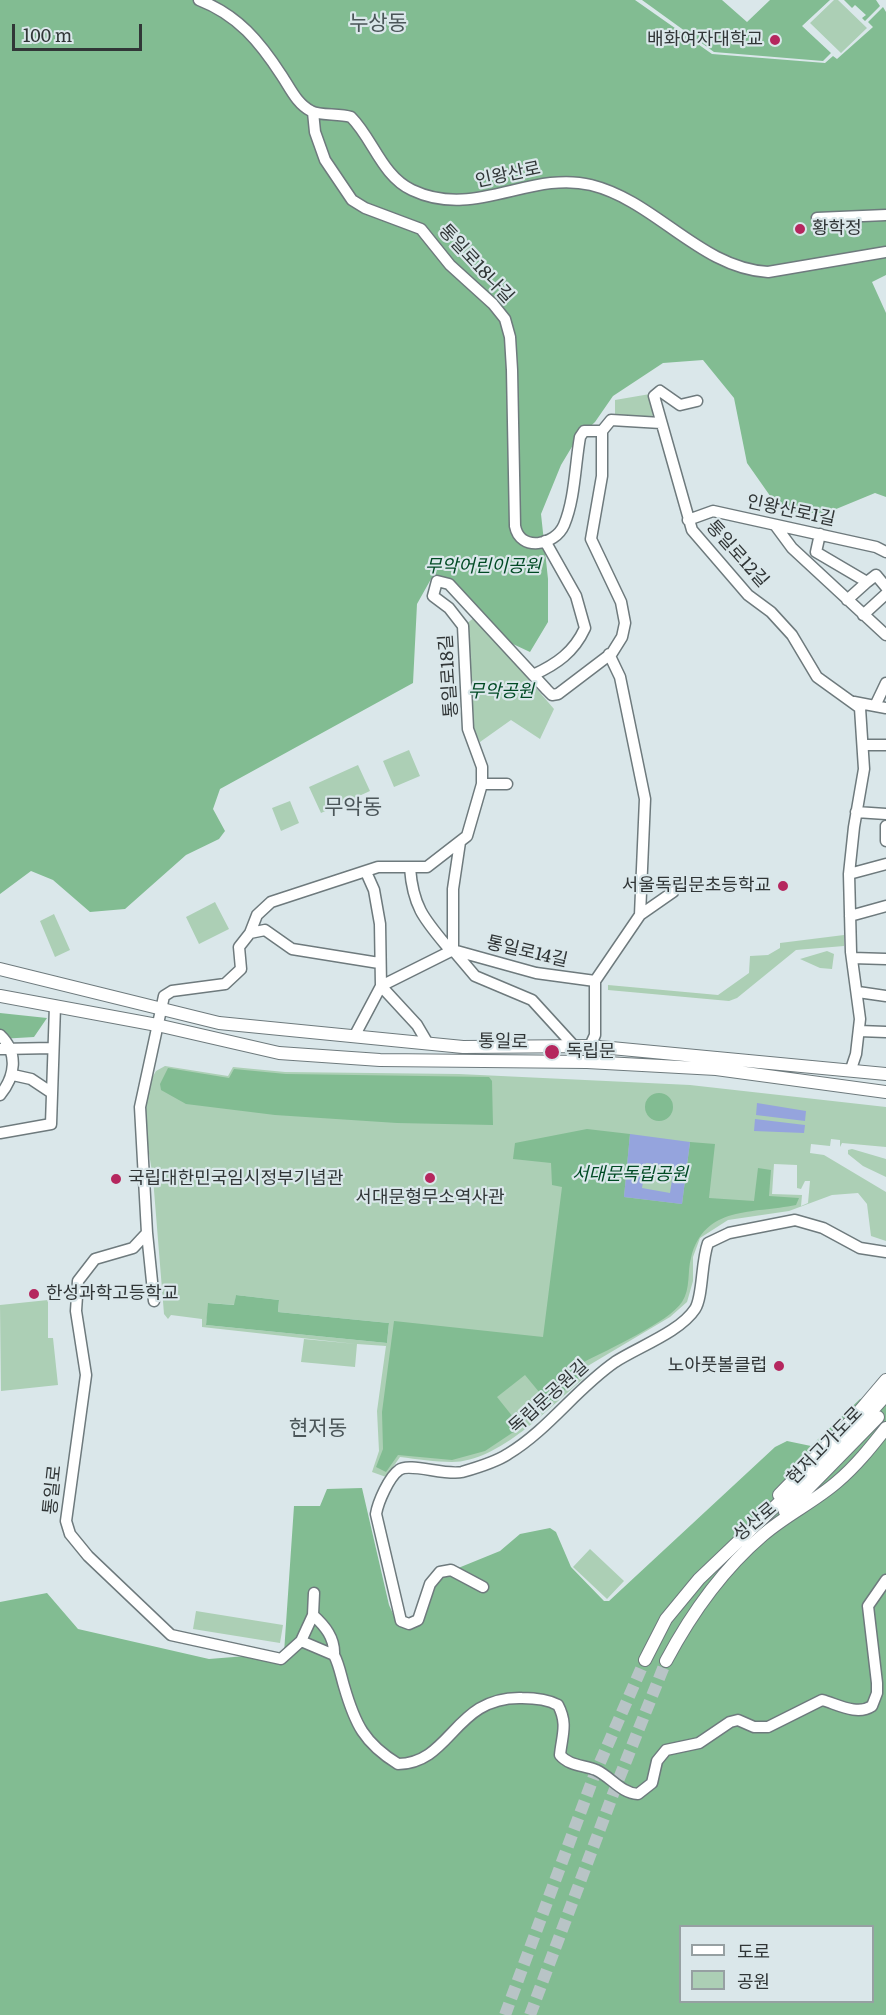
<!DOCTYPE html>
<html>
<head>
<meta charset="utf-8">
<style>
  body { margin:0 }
  #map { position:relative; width:886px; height:2015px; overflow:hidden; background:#dae7ea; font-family:Literata,"Noto Sans KR",serif }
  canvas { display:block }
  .legend { position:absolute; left:679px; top:1925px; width:195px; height:78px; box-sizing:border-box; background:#dae7ea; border:2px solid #96a0a2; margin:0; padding:8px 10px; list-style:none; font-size:18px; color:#313637 }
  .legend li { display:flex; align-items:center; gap:12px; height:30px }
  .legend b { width:30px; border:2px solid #96a0a2 }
  .scale { position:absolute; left:12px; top:24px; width:130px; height:27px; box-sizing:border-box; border:3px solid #313637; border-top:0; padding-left:8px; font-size:18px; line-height:21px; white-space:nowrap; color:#313637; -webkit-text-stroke:4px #dae7ea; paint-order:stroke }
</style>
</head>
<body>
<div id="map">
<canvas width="886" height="2015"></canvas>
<ul class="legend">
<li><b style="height:8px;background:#fff"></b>도로</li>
<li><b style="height:16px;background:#accfb5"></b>공원</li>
</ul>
<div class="scale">100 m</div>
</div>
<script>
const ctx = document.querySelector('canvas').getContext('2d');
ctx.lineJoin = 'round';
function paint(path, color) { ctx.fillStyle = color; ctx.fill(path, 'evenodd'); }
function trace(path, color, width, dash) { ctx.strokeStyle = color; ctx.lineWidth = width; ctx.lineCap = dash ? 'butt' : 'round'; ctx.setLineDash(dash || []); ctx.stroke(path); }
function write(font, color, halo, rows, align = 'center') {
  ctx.font = font + ' Literata,"Noto Sans KR",serif'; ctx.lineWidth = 4.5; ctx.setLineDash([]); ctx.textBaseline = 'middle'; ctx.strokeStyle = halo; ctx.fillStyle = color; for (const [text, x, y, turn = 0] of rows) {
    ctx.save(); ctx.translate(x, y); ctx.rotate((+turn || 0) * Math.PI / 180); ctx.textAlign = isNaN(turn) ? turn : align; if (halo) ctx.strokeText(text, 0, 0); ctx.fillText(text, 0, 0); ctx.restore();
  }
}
paint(new Path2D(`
  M 834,0 L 838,0 L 867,28 L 841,53 L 810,23 Z
  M 650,394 L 653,417 L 615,416 L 615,400 Z
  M 475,617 L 554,709 L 540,739 L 511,720 L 480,742 L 473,728 L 466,624 Z
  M 409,750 L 420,776 L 394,787 L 383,761 Z
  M 358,765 L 370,791 L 321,813 L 309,787 Z
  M 290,801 L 299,823 L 281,831 L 272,808 Z
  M 215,902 L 229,929 L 199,944 L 186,917 Z
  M 54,914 L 70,950 L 55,957 L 40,921 Z
  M 844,935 L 844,946 L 796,950 L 737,998 L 729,1001 L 608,990 L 608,985 L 718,995 L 749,973 L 750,956 L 768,955 L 780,948 L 780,943 Z
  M 827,951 L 834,954 L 832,969 L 820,968 L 800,959 Z
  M 165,1066 L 228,1076 L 233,1067 L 285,1072 L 459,1074 L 690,1085 L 886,1107 L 886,1147 L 842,1143 L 840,1147 L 840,1140 L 831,1139 L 830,1146 L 811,1144 L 810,1153 L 824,1155 L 886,1192 L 886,1241 L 871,1236 L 867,1204 L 858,1193 L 832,1195 L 789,1211 L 728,1220 L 700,1238 L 693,1257 L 693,1281 L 687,1302 L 670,1317 L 586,1367 L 584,1378 C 550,1407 499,1462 452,1462 C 435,1462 417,1459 400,1457 L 386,1477 L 372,1472 L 379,1451 L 377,1411 L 386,1346 L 357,1344 L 355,1367 L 301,1362 L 304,1339 L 356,1344 L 202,1327 L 202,1319 L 171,1315 L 168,1319 L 164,1314 L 153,1178 L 143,1116 L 148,1085 L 156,1071 ZM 774,1164 L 797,1165 L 797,1188 L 801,1189 L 805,1181 L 810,1181 L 808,1203 L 801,1206 L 802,1195 L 772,1194 ZM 236,1295 L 279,1300 L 278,1312 L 389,1323 L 387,1343 L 206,1325 L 209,1303 L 235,1305 Z
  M 852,1149 L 886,1159 L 886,1177 L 863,1166 L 848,1154 L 848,1150 Z
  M 48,1300 L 48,1338 L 53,1338 L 58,1385 L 1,1391 L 0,1305 Z
  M 590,1549 L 624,1581 L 607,1599 L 573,1567 Z
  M 196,1611 L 283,1625 L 280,1643 L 193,1629 Z`), '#accfb5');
paint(new Path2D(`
  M 0,0 L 635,0 L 712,54 L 825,63 L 833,56 L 837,59 L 873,27 L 868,22 L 883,7 L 886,12 L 886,275 L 872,282 L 886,313 L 886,497 L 875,493 L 824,514 L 780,510 L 747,463 L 734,398 L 703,360 L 663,363 L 613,396 L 595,422 L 576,440 L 561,465 L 541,514 L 548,579 L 548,622 L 530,652 L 500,638 L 440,579 L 431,579 L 417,604 L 413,683 L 220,789 L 213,809 L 225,831 L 219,839 L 186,855 L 125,909 L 90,912 L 53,880 L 31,871 L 0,894 Z
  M 642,0 L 722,0 L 747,22 L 770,0 L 830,0 L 802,26 L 831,53 L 823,61 L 714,52 Z
  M 844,0 L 876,0 L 880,6 L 865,21 L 862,18 L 866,15 L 855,5 L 852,8 Z
  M 0,1013 L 47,1018 L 34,1037 L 0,1039 Z
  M 168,1068 L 229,1078 L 234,1069 L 286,1074 L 489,1077 L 492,1081 L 493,1125 L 397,1123 L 275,1115 L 186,1104 L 161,1090 L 160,1084 Z
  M645 1107a14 14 0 1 1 28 0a14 14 0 1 1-28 0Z
  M 587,1129 L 630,1134 L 624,1197 L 682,1204 L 690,1142 L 715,1144 L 709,1198 L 754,1201 L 758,1168 L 771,1170 L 769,1196 L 799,1198 L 796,1205 C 753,1214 704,1205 691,1258 C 687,1272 691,1288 682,1302 C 669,1322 607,1350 584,1362 L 581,1376 L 549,1404 L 525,1375 L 497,1397 L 521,1427 L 485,1451 L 452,1460 L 398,1455 L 386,1472 L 376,1467 L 383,1449 L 382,1412 L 394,1321 L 543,1337 L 562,1187 L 552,1185 L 551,1163 L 513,1159 L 515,1143 Z
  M 236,1295 L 279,1300 L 278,1312 L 389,1323 L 387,1343 L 206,1325 L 208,1303 L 234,1305 Z
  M 886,1395 L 886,2015 L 0,2015 L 0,1602 L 47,1593 L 78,1629 L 209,1659 L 284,1653 L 294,1506 L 320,1506 L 327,1489 L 362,1488 L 389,1605 L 398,1625 L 420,1622 L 433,1586 L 441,1575 L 500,1551 L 520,1534 L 550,1528 L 556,1532 L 571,1567 L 604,1601 L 609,1601 L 775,1447 L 787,1441 L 811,1446 L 860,1399 ZM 680,1926 L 872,1926 L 872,2002 L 680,2002 Z`), '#82bc92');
paint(new Path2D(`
  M 757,1103 L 806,1111 L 805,1121 L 756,1115 Z
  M 755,1119 L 805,1125 L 804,1133 L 754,1131 Z
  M 630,1134 L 690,1142 L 682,1204 L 624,1197 ZM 646,1163 L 674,1167 L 670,1193 L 642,1188 Z`), '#95a4dd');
trace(new Path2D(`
  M 505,2015 L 594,1776 L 645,1660
  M 530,2015 L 618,1781 L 666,1661`), '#b8c4c6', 12, [12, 6]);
const minor = new Path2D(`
  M 199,0 C 238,15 260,42 282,76 C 290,88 297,104 311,111 C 320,116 339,113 351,117 C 373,139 382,176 412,190 C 475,220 530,170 591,185 C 656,201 700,268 768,272 L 886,252
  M 313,112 L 315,132 L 325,160 L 352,200 L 365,208 L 421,229 L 450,265 L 493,304 L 505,319 L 510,337 L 512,370 L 515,526 C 520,552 555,546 564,525 C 575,499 575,465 580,437 L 584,431 L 602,431
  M 817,218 L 886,215
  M 697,401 L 680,405 L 660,391 L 654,396 L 692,530 L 748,595 L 771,612 L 792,635 L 817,677 L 860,708 L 864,769 L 854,827 L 849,874 L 851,952 L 860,1019 L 856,1054 L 851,1069
  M 661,423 L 611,420 L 602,431 L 602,476 L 591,539 L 621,602 L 625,623 L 622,637 L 612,653 L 558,694 L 552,695 L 547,690 L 449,584 L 437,581 L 433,596 L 449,608 L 463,626 L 468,729 L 482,767 L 482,784 L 467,836 L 427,867 L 378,867 L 271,902 L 257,915 L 250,933 L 239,947 L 241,969 L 225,984 L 172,991 L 164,996 L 140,1107 L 147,1233 L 133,1248 L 95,1259 L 78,1281 L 76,1311 L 86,1375 L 66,1521 L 70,1534 L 88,1556 L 171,1635 L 281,1659 L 301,1641 L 334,1655 C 339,1664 341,1676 344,1686 C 355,1724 364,1743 398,1764 C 452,1763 454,1696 522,1698 C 535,1698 547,1699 558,1705 C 568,1724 562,1735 560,1755 C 569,1766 584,1765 596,1770 C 611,1777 621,1793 638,1794 L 652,1783 L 657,1761 L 666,1750 L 699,1743 L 730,1722 L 738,1720 L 754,1727 L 768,1727 L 822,1700 C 837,1704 857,1716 872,1706 L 877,1693 L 877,1683 L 868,1606 L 886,1580
  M 688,520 L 713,511 L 876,547 L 886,552
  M 775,525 L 792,548 L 886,635
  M 820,534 L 816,552 L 867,582 L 876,575 L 886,587
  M 847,600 L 867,582
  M 863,615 L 886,594
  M 609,654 L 620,677 L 645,799 L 640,915
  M 533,675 C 557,664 574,652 585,628 L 576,596 L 545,541
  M 854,702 L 886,708
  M 875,706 L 886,683
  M 863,745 L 886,745
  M 482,784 L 507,784
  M 856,812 L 886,814
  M 886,826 L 886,841
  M 460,842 L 453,889 L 453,950 L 475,976 L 532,1000 L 574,1046
  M 410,868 C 413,908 425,920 450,950
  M 849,874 L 886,864
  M 850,916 L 886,906
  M 250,933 L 265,930 L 292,949 L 379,963
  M 453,950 L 536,973 L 595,981
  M 852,958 L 886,959
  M 858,992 L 886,996
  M 859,1031 L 886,1032
  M 0,1035 C 19,1053 15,1077 0,1095
  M 355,1035 L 381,986 L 380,924 L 374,890 L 366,872
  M 427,1042 L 417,1025 L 381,986 L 453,950
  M 590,1046 L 595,1035 L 595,981 L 640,915 L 673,892
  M 0,1049 L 53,1048
  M 13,1075 L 31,1079 L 52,1093
  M 0,1133 L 51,1124 L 55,1006
  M 147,1233 L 154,1301
  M 483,1587 L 451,1570 L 440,1572 L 430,1584 L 418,1620 L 409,1624 L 401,1621 L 376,1514 C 378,1502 389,1477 399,1470 C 409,1462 445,1476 462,1472 C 476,1468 496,1462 508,1454 C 549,1429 576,1389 615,1362 C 638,1347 680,1332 695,1309 C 703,1297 701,1262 708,1243 L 729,1233 L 795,1220 L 823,1228 L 860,1248 L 886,1252
  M 313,1615 L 314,1593
  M 301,1641 L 313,1615 C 325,1626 335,1638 334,1655`);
const major = new Path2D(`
  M 0,969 L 219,1023 L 463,1047 L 590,1046 L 886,1074
  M 0,996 L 157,1025 L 279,1053 L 380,1060 L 587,1062 L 716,1069 L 886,1092
  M 779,1495 L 852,1420 L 886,1380
  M 785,1512 L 878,1417
  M 645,1660 L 666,1619 L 699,1579 L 850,1435 L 886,1395
  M 666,1661 C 691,1614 722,1570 763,1535 C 786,1515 814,1502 837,1482 C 856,1466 871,1447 886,1428`);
trace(minor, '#6e7a7d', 13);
trace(major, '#6e7a7d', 14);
trace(minor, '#fff', 10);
trace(major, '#fff', 12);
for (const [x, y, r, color] of [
  [775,40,6,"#b5275e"],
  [800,229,6,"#b5275e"],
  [783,886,6,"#b5275e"],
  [552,1052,8,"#b5275e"],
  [430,1178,6,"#b5275e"],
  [116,1179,6,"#b5275e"],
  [34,1294,6,"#b5275e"],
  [779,1366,6,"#b5275e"]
]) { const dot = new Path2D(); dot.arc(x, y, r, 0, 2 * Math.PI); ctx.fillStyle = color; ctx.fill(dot); trace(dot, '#dae7ea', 2); }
write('18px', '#313637', '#dae7ea', [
  ["배화여자대학교",763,40,"right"],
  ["황학정",812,229],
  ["서울독립문초등학교",771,886,"right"],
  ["독립문",566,1052],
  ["국립대한민국임시정부기념관",128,1179],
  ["서대문형무소역사관",430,1198,"center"],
  ["한성과학고등학교",46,1294],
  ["노아풋볼클럽",767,1366,"right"]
], 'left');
write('18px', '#313637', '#dae7ea', [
  ["인왕산로",508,175,-12],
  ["통일로18나길",476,264,47],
  ["인왕산로1길",791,511,12],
  ["통일로12길",737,554,48],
  ["통일로18길",449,676,-94],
  ["통일로14길",527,952,13],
  ["통일로",503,1042,1],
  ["독립문공원길",549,1397,-42],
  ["현저고가도로",825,1446,-46],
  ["통일로",53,1490,-84],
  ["성산로",755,1522,-40]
]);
write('italic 18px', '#004a24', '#dae7ea', [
  ["무악어린이공원",483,567],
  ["무악공원",501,692],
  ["서대문독립공원",630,1175]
]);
write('21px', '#4b5659', '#dae7ea', [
  ["누상동",378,24],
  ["무악동",353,808],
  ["현저동",318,1429]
]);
</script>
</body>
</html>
